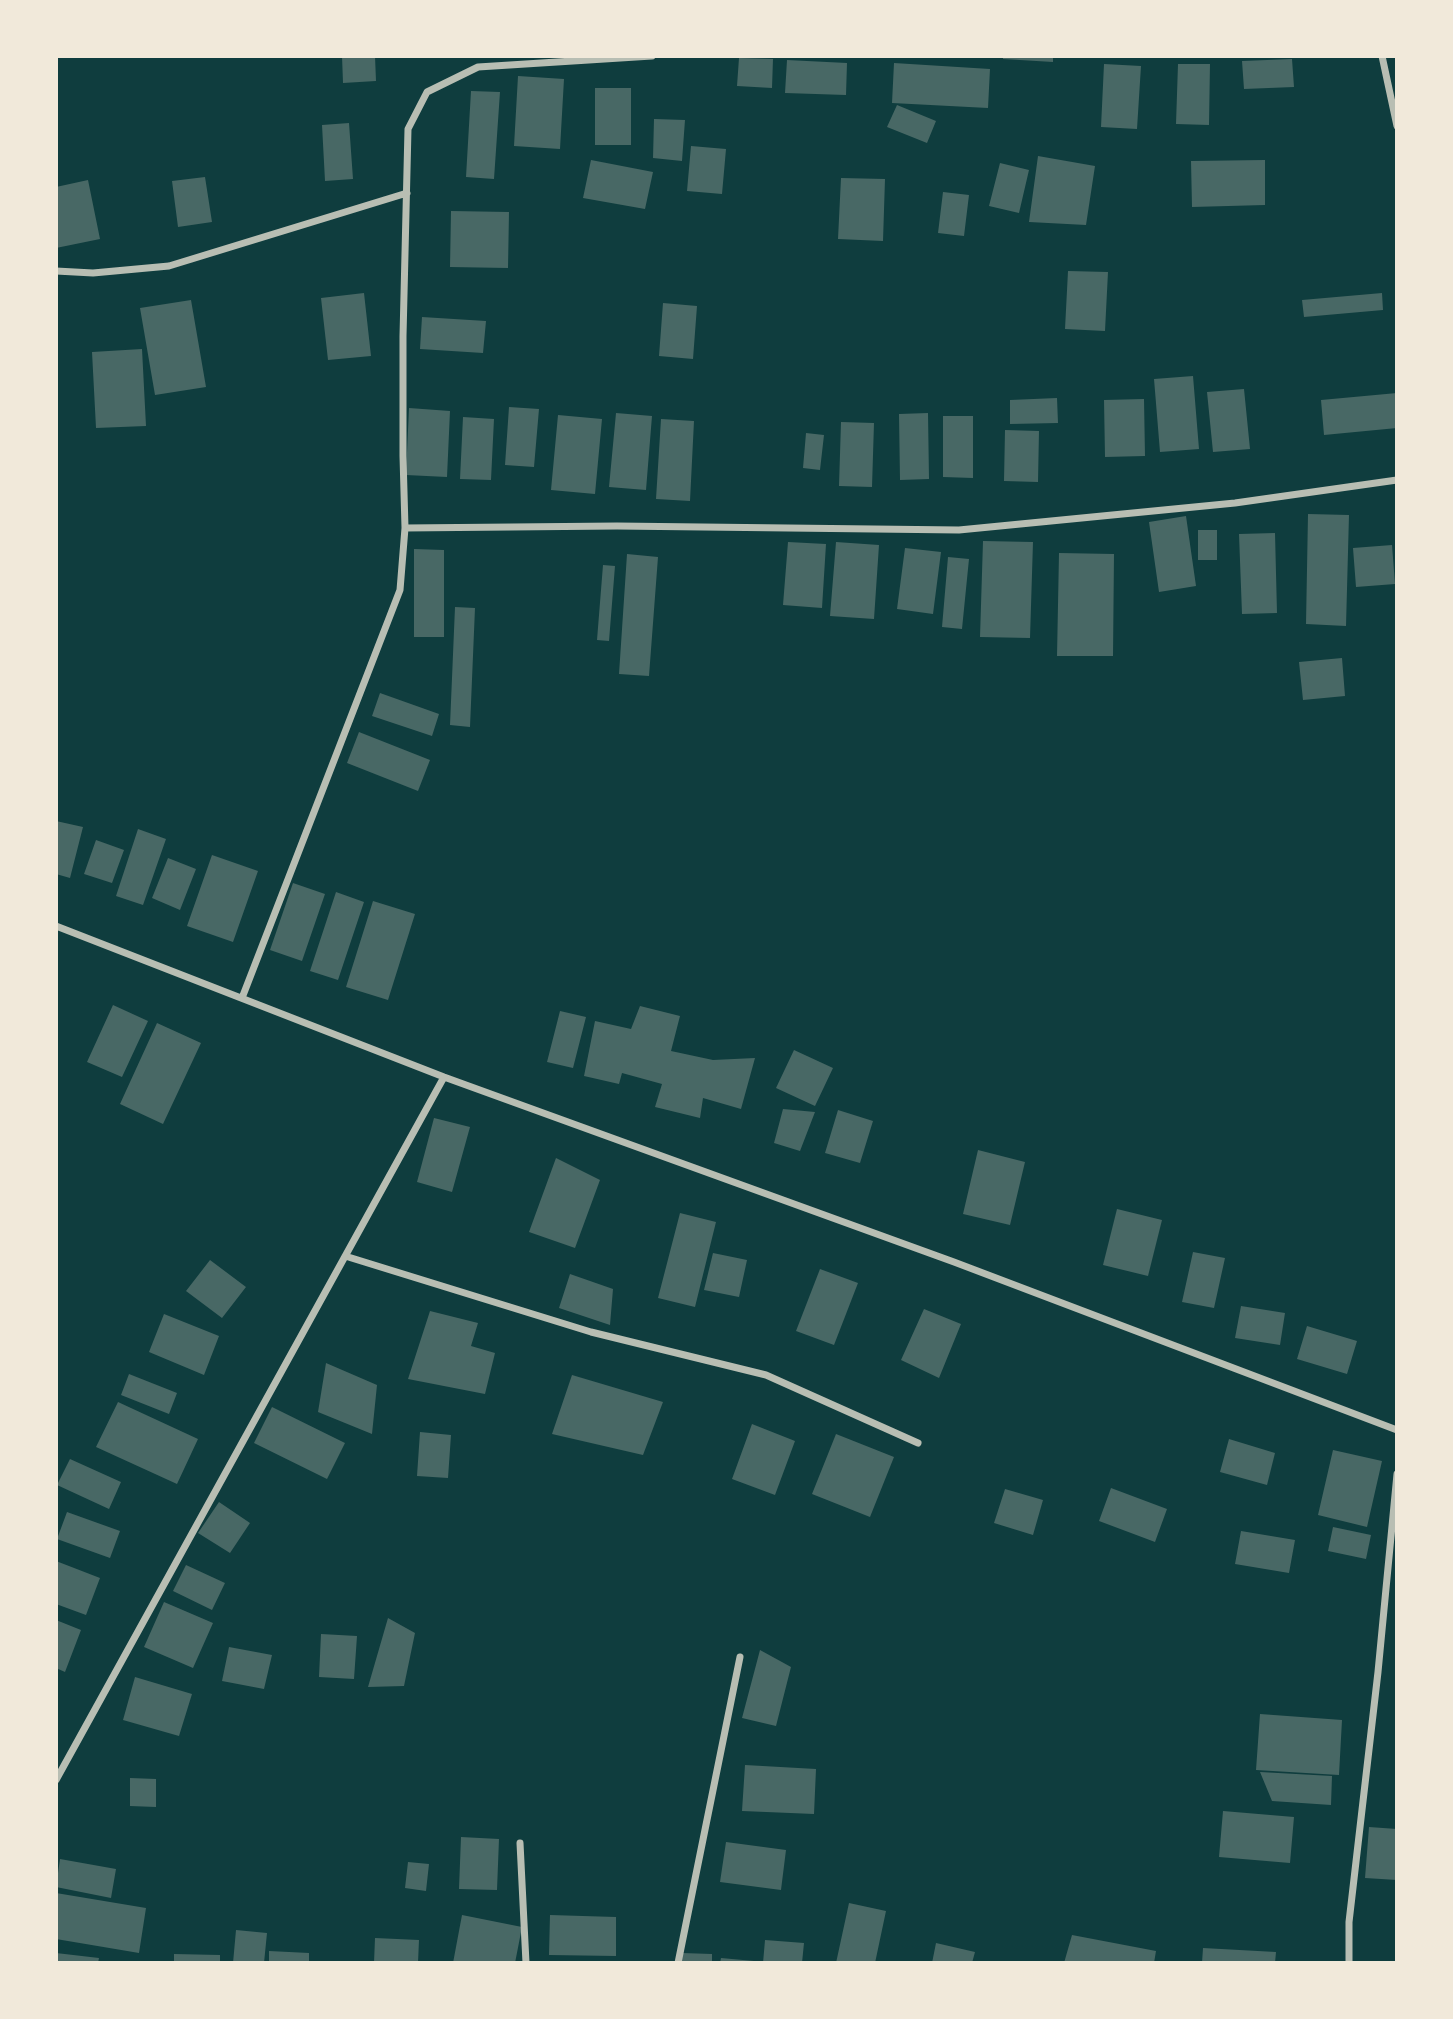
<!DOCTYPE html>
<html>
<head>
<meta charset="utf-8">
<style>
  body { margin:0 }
  #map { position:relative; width:1453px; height:2019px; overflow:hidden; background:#0f3d3e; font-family:"Sofia Sans Condensed",sans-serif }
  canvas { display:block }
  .frame { position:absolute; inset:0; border:58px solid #f1e9da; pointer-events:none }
</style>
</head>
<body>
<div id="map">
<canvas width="1453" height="2019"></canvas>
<div class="frame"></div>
</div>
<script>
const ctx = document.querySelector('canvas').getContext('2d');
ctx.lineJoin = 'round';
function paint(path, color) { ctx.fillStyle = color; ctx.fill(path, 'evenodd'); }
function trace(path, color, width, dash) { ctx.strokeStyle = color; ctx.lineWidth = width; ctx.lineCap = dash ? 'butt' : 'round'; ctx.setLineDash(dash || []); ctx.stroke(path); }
paint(new Path2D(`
  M 342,56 L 375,56 L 376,81 L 343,83 Z
  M 1003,56 L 1053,56 L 1053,62 L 1003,59 Z
  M 739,58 L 773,59 L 772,88 L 737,86 Z
  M 1292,59 L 1294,87 L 1244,89 L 1242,61 Z
  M 787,60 L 847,63 L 846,95 L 785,93 Z
  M 894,63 L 990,69 L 988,108 L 892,103 Z
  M 1104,64 L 1141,66 L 1137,129 L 1101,127 Z
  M 1178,64 L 1210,64 L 1209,125 L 1176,124 Z
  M 518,76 L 564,79 L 560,149 L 514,146 Z
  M 595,88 L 631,88 L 631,145 L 595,145 Z
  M 471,91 L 500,92 L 494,179 L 466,177 Z
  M 897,105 L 936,121 L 927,143 L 887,127 Z
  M 654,119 L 685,120 L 682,161 L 653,158 Z
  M 349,123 L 353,179 L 325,181 L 322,125 Z
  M 691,146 L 726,149 L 722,194 L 687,191 Z
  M 1038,156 L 1095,166 L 1086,225 L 1029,222 Z
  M 591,160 L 653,172 L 645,209 L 583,198 Z
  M 1265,160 L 1265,205 L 1192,207 L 1191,161 Z
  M 1000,163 L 1029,170 L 1019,213 L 989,206 Z
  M 205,177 L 212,222 L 178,227 L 172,181 Z
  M 841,178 L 885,179 L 883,241 L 838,239 Z
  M 88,180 L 100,239 L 56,248 L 56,187 Z
  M 943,192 L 969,195 L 964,236 L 938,233 Z
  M 451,211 L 509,212 L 508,268 L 450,267 Z
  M 1068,271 L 1108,272 L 1105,331 L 1065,329 Z
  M 364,293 L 371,356 L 328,360 L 321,298 Z
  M 1382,293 L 1383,310 L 1304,317 L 1302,300 Z
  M 191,300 L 206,387 L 155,395 L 140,308 Z
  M 663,303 L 697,306 L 693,359 L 659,356 Z
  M 422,317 L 486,321 L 483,353 L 420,349 Z
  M 142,349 L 146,426 L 96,428 L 92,352 Z
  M 1193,376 L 1199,449 L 1160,452 L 1154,379 Z
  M 1244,389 L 1250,449 L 1213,452 L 1207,392 Z
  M 1397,393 L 1397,428 L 1324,435 L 1321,400 Z
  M 1057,398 L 1058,423 L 1010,424 L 1010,400 Z
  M 1144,399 L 1145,456 L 1105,457 L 1104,400 Z
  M 509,407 L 539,409 L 534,467 L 505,465 Z
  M 409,408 L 450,411 L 447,477 L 406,475 Z
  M 616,413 L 652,416 L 646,490 L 609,487 Z
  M 928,413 L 929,479 L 900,480 L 899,414 Z
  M 558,415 L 602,419 L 595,494 L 551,490 Z
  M 943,416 L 973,416 L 973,478 L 943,477 Z
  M 463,417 L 494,419 L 491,480 L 460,479 Z
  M 661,419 L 694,421 L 690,501 L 656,499 Z
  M 841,422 L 874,423 L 872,487 L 839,486 Z
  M 1005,430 L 1039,431 L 1038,482 L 1004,481 Z
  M 806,433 L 824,435 L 820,470 L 803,468 Z
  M 1308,514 L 1349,515 L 1346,626 L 1306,624 Z
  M 1186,516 L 1196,586 L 1159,592 L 1149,522 Z
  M 1198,530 L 1217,530 L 1217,560 L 1198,560 Z
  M 1275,533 L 1277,613 L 1242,614 L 1239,534 Z
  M 983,541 L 1033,542 L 1030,638 L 980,637 Z
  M 788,542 L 826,544 L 822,608 L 783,605 Z
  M 836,542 L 879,545 L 874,619 L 830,616 Z
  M 1392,545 L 1395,584 L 1356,587 L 1353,548 Z
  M 905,548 L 941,552 L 933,614 L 897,609 Z
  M 414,549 L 444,550 L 444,637 L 414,637 Z
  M 1059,553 L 1114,554 L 1113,656 L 1057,656 Z
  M 627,554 L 658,557 L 649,676 L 619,674 Z
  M 948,557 L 969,559 L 962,629 L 942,627 Z
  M 603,565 L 615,566 L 609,641 L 597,640 Z
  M 455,607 L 475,608 L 470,727 L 450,725 Z
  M 1342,658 L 1345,696 L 1303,700 L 1299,662 Z
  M 380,693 L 439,714 L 432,736 L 372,716 Z
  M 359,732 L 430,760 L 418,791 L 347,763 Z
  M 56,821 L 83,827 L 70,878 L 56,874 Z
  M 138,829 L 166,839 L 143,905 L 116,896 Z
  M 96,840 L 124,850 L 112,883 L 84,874 Z
  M 212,855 L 258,871 L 233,942 L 187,926 Z
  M 168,858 L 196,869 L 180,910 L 152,898 Z
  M 293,883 L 325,894 L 302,961 L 270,950 Z
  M 336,892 L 364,902 L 338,980 L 310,971 Z
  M 373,901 L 415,914 L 388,1000 L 346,987 Z
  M 113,1005 L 148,1021 L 122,1077 L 87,1062 Z
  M 640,1006 L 680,1016 L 671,1051 L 713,1060 L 755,1058 L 741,1109 L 703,1098 L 700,1118 L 655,1107 L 662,1084 L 622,1073 L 619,1084 L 584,1076 L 595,1021 L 631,1029 Z
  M 560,1011 L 586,1017 L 573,1068 L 547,1062 Z
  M 157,1023 L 201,1043 L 163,1124 L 120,1104 Z
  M 794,1050 L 833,1068 L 815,1106 L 776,1088 Z
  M 783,1109 L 815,1112 L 800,1151 L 774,1143 Z
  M 838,1110 L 873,1121 L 860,1163 L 825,1153 Z
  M 434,1118 L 470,1127 L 452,1192 L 417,1182 Z
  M 978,1150 L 1025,1162 L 1010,1225 L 963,1214 Z
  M 556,1158 L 600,1180 L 575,1248 L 529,1232 Z
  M 1117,1209 L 1162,1220 L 1148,1276 L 1103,1265 Z
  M 680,1213 L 716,1222 L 695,1307 L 658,1298 Z
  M 1193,1252 L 1225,1258 L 1214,1308 L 1182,1302 Z
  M 713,1253 L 747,1260 L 739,1297 L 704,1290 Z
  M 210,1260 L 246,1287 L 222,1318 L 186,1291 Z
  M 820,1269 L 858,1283 L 834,1345 L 796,1331 Z
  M 570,1274 L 613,1289 L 610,1325 L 559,1308 Z
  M 1241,1306 L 1285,1313 L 1280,1345 L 1235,1338 Z
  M 924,1309 L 961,1324 L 939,1378 L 901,1360 Z
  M 430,1311 L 478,1323 L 471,1346 L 495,1353 L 485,1394 L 408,1379 Z
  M 164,1314 L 219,1336 L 204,1375 L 149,1352 Z
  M 1307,1326 L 1357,1341 L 1347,1374 L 1297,1359 Z
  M 326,1363 L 377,1385 L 372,1434 L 318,1412 Z
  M 129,1374 L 177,1393 L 169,1414 L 121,1395 Z
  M 572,1375 L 663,1402 L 643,1455 L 552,1434 Z
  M 118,1402 L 198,1439 L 177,1484 L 96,1447 Z
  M 272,1407 L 345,1443 L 327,1479 L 254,1443 Z
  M 752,1424 L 795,1441 L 775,1495 L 732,1479 Z
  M 420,1432 L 451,1435 L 448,1478 L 417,1476 Z
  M 836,1434 L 894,1457 L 870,1517 L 812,1494 Z
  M 1229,1439 L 1275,1453 L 1267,1485 L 1220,1472 Z
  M 1333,1450 L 1382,1461 L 1367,1527 L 1318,1515 Z
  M 70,1459 L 121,1482 L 109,1509 L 57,1485 Z
  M 1111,1488 L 1167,1509 L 1155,1542 L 1099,1521 Z
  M 1005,1489 L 1043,1500 L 1033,1535 L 994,1523 Z
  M 219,1502 L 250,1523 L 230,1553 L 198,1533 Z
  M 67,1512 L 120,1531 L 110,1558 L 57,1539 Z
  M 1333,1527 L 1371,1535 L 1366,1559 L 1328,1551 Z
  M 1241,1531 L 1295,1540 L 1289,1573 L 1235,1564 Z
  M 56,1561 L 100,1578 L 86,1615 L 56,1604 Z
  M 186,1565 L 225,1583 L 212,1610 L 173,1591 Z
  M 164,1602 L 213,1623 L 193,1668 L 144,1647 Z
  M 388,1618 L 415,1633 L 404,1686 L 368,1687 Z
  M 56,1620 L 81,1630 L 65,1672 L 56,1668 Z
  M 321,1634 L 357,1636 L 354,1679 L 319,1677 Z
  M 229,1647 L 272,1655 L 264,1689 L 222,1681 Z
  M 760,1650 L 791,1667 L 776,1726 L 742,1718 Z
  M 135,1677 L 192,1694 L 179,1736 L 123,1720 Z
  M 1260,1714 L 1342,1720 L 1339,1775 L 1256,1770 Z
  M 745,1765 L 816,1769 L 814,1814 L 742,1811 Z
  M 1260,1772 L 1332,1776 L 1331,1805 L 1272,1801 Z
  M 130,1778 L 156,1779 L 156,1807 L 130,1806 Z
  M 1223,1811 L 1294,1817 L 1290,1863 L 1219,1857 Z
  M 1369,1827 L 1397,1829 L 1397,1880 L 1365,1878 Z
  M 461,1837 L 499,1839 L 497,1890 L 459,1889 Z
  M 726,1842 L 786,1850 L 781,1890 L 720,1882 Z
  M 60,1859 L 116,1869 L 111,1898 L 56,1887 Z
  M 408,1862 L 429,1864 L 426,1891 L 405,1888 Z
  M 56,1893 L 146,1908 L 139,1953 L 56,1939 Z
  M 849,1903 L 886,1911 L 875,1963 L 836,1963 Z
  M 462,1915 L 522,1927 L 515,1963 L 453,1963 Z
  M 550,1915 L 616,1917 L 616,1956 L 549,1955 Z
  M 236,1930 L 267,1933 L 264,1963 L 233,1963 Z
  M 1072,1935 L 1156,1951 L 1154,1963 L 1064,1963 Z
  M 375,1938 L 419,1940 L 418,1963 L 374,1963 Z
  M 765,1940 L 804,1943 L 802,1963 L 763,1963 Z
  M 936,1943 L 975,1952 L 972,1963 L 932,1963 Z
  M 1203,1948 L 1276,1952 L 1275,1963 L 1202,1963 Z
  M 269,1951 L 309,1953 L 309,1963 L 269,1963 Z
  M 56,1953 L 99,1958 L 98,1963 L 56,1963 Z
  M 682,1953 L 712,1954 L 712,1963 L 682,1963 Z
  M 174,1954 L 220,1955 L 220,1963 L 174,1963 Z
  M 721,1958 L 754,1961 L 754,1963 L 720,1963 Z`), '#486865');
trace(new Path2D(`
  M 1382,56 L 1397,126
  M 56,271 L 93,273 L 169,266 L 407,193
  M 405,528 L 617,526 L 959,530 L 1235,503 L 1397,480
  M 56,926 L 444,1077 L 954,1262 L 1397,1430
  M 242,998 L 400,590 L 405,528 L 403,456 L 403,336 L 408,129 L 427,92 L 478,67 L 652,56
  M 345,1256 L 591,1332 L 766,1375 L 918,1443
  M 56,1780 L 444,1077
  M 520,1843 L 526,1963
  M 678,1963 L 740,1657
  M 1349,1963 L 1349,1922 L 1378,1672 L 1397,1474`), '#b8beb3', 7);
</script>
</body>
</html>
